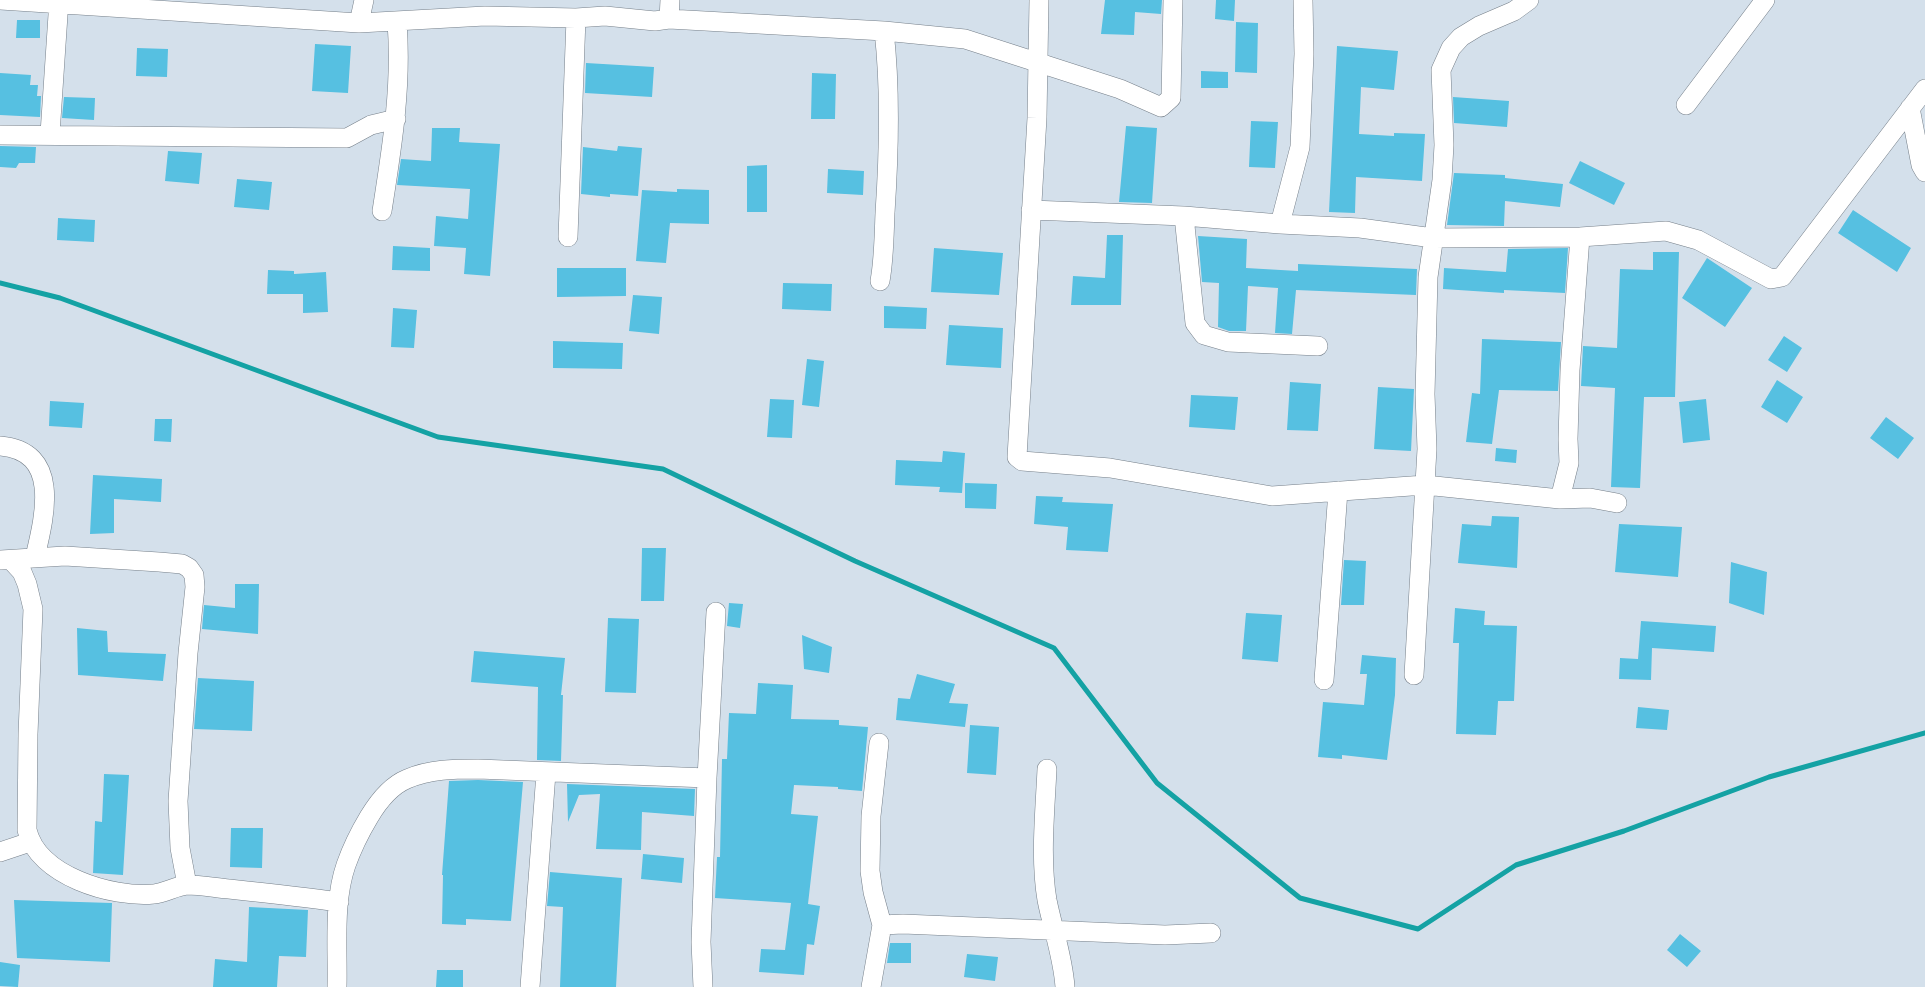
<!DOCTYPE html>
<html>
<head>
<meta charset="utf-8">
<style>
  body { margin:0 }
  canvas { display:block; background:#d4e0eb }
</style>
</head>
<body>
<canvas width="1925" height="987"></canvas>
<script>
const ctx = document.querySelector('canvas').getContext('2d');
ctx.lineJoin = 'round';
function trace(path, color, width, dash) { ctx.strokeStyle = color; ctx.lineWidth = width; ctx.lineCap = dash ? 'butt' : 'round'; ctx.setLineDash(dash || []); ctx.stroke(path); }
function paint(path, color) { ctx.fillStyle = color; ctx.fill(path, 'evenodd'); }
trace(new Path2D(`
  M 0,283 L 60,298 L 438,437 L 663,469 L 855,561 L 1054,648 L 1157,783 L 1300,898 L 1418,929 L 1516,865 L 1624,831 L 1769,777 L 1925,733`), '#14a2a4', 5);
paint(new Path2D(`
  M 1105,0 L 1162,0 L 1161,14 L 1135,12 L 1134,35 L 1101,34 Z
  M 1216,0 L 1235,0 L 1234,21 L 1215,19 Z
  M 17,20 L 40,20 L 40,38 L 16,38 Z
  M 1236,22 L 1258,23 L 1257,73 L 1235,72 Z
  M 315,44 L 351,46 L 348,93 L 312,91 Z
  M 1337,46 L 1398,51 L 1394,90 L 1361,87 L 1359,134 L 1394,136 L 1394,133 L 1425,134 L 1422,181 L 1356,177 L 1355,213 L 1329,212 Z
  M 137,48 L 168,49 L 167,77 L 136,76 Z
  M 586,63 L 654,67 L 652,97 L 585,93 Z
  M 1201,71 L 1228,72 L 1228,88 L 1201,88 Z
  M 0,73 L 31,75 L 30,85 L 38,85 L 37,96 L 41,96 L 40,117 L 0,115 Z
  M 812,73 L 836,74 L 835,119 L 811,119 Z
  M 64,97 L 95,98 L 94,120 L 62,118 Z
  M 1453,97 L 1509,101 L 1507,127 L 1454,123 Z
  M 1251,121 L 1278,122 L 1275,168 L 1249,167 Z
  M 1126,126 L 1157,128 L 1152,203 L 1119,202 Z
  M 432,128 L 460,128 L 459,142 L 500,144 L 490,276 L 464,274 L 466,248 L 434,246 L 436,216 L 468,219 L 470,189 L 397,185 L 401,159 L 431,161 Z
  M 0,146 L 36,147 L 35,163 L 19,163 L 16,168 L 0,167 Z
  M 618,146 L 642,148 L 638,196 L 610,194 L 610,197 L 581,194 L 583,147 L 617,151 Z
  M 168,151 L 202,153 L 199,184 L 165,181 Z
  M 1580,161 L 1625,183 L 1614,205 L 1569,183 Z
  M 767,165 L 767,212 L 747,212 L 747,166 Z
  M 828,169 L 864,171 L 863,195 L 827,193 Z
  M 1454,173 L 1505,175 L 1505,178 L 1563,184 L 1560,207 L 1505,201 L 1504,226 L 1447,225 Z
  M 237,179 L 272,182 L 269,210 L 234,207 Z
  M 677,189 L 709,190 L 709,224 L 670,223 L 666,263 L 636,261 L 642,190 L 677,192 Z
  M 1853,210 L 1911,248 L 1897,272 L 1838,233 Z
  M 58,218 L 95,220 L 94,242 L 57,240 Z
  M 1107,235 L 1123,235 L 1121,305 L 1071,305 L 1073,276 L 1105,278 Z
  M 1198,236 L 1247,239 L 1246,268 L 1298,271 L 1298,264 L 1417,269 L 1416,295 L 1296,290 L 1292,334 L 1275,333 L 1278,288 L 1248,286 L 1246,331 L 1229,331 L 1218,327 L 1219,283 L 1202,282 Z
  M 393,246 L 430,248 L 430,271 L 392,270 Z
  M 934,248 L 1003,253 L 999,295 L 931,292 Z
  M 1568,248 L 1565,293 L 1504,290 L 1504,293 L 1443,289 L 1444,268 L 1506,272 L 1508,249 Z
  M 1653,252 L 1679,252 L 1675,397 L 1644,397 L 1640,488 L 1611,487 L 1615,388 L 1581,386 L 1583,346 L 1617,348 L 1620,269 L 1653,270 Z
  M 1707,258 L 1752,288 L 1725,327 L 1682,298 Z
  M 557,268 L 626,268 L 626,296 L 557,297 Z
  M 268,270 L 294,271 L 294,274 L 326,272 L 328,312 L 303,313 L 303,294 L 267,294 Z
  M 783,283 L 832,284 L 831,311 L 782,309 Z
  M 633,295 L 662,297 L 659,334 L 629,331 Z
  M 884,306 L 927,308 L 926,329 L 884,328 Z
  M 393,308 L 417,310 L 414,348 L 391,347 Z
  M 949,325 L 1003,328 L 1001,368 L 946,365 Z
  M 1784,336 L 1802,348 L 1787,372 L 1768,360 Z
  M 1482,339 L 1561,342 L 1558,391 L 1499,390 L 1492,444 L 1466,442 L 1472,393 L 1480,394 Z
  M 553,341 L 623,343 L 622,369 L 553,368 Z
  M 807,359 L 824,361 L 819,407 L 802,405 Z
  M 1777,380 L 1803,397 L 1787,423 L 1761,407 Z
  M 1290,382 L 1321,384 L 1318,431 L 1287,430 Z
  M 1378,387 L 1414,389 L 1411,451 L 1374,449 Z
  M 1191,395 L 1238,397 L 1235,430 L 1189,427 Z
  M 770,399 L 794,400 L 792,438 L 767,437 Z
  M 1706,399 L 1710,440 L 1683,443 L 1679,402 Z
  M 50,401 L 84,403 L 82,428 L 49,426 Z
  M 1886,417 L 1914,438 L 1898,459 L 1870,438 Z
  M 155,419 L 172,419 L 171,442 L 154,441 Z
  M 1496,448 L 1517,450 L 1516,463 L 1495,461 Z
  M 943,451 L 965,453 L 962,493 L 939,492 L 940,487 L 895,485 L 896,460 L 942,462 Z
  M 93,475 L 162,479 L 161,502 L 114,499 L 114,533 L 90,534 Z
  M 965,483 L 997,484 L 996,509 L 965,508 Z
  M 1036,496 L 1063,497 L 1062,502 L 1113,504 L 1108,552 L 1066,550 L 1068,527 L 1034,524 Z
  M 1492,516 L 1519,517 L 1517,568 L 1458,563 L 1462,524 L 1491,526 Z
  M 1619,524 L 1682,527 L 1678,577 L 1615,572 Z
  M 642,548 L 666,548 L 664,601 L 641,601 Z
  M 1344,560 L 1366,561 L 1364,605 L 1341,605 Z
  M 1731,562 L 1767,572 L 1764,615 L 1729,603 Z
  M 235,584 L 259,584 L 258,634 L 202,629 L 204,605 L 235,608 Z
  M 729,603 L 743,604 L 740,628 L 727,626 Z
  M 1455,608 L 1485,611 L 1484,625 L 1517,626 L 1514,701 L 1498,701 L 1496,735 L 1456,734 L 1459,643 L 1453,643 Z
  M 1246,613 L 1282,615 L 1278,662 L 1242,659 Z
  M 608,618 L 639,619 L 636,693 L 605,692 Z
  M 1641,621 L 1716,626 L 1714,652 L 1652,648 L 1651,680 L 1619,679 L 1620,658 L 1638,659 Z
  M 77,628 L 107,631 L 108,652 L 166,654 L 163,681 L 78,675 Z
  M 802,635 L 832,647 L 829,673 L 804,669 Z
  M 474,651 L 565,658 L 561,695 L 563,695 L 561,761 L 537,760 L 538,687 L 471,682 Z
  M 1362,655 L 1396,658 L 1395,695 L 1387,760 L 1342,755 L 1342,759 L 1318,757 L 1323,702 L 1364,705 L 1367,674 L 1360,674 Z
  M 917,674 L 955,684 L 949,703 L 968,704 L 965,727 L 896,720 L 898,698 L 910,699 Z
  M 198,678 L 254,681 L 252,731 L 194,729 Z
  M 758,683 L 793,685 L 791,719 L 839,720 L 839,725 L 868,727 L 862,791 L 838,789 L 838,787 L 794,785 L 791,814 L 818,816 L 808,904 L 820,906 L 814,945 L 807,944 L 804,975 L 759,972 L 761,949 L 785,950 L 791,903 L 715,898 L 717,857 L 720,857 L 722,759 L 727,759 L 729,713 L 756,714 Z
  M 1638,707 L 1669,710 L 1667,730 L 1636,728 Z
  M 970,725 L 999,727 L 996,775 L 967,773 Z
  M 104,774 L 129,775 L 123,875 L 93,873 L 95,821 L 102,822 Z
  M 478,780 L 523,782 L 511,921 L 466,919 L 466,925 L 442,924 L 443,875 L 442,875 L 449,781 Z
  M 567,784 L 695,789 L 694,816 L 642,812 L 641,850 L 596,849 L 600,794 L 579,795 L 568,822 Z
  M 231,828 L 263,828 L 262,868 L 230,867 Z
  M 643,854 L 684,858 L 682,883 L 641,879 Z
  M 550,872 L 622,878 L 616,987 L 560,987 L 563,907 L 547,906 Z
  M 14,900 L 112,903 L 110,962 L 17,958 Z
  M 249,907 L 308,910 L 306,957 L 279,956 L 277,987 L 213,987 L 215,959 L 247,962 Z
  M 1680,934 L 1701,951 L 1687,967 L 1667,950 Z
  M 890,943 L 911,943 L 911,963 L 887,963 Z
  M 967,954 L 998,957 L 995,981 L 964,977 Z
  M 0,962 L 20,965 L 18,987 L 0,986 Z
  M 437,970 L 463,970 L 463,987 L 436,987 Z`), '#56c0e1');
const minor = new Path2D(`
  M 0,0 L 359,23 L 485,16 L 576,18 L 605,16 L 655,21 L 669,19 L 884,31 L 965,39 L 1120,89 L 1161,107 L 1171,98 L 1173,0
  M 1039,0 L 1037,118 L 1017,457 L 1022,461 L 1110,468 L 1272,496 L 1425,485 L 1560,499 L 1590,498 L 1617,503
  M 669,19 L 670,0
  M 359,23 L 364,0
  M 1686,105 L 1765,0
  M 1910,108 L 1921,165 L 1925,172
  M 50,134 L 59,0
  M 0,135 L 347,138 L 371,125 L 396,119
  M 1031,210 L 1184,216 L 1280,224 L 1360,228 L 1433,238 L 1580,237 L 1666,231 L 1698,240 L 1771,279 L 1782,277 L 1925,89
  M 382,211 C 392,147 402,86 397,22
  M 1184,216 L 1195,323 L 1204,335 L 1228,342 L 1318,346
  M 1280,224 L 1300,147 L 1304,54 L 1303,0
  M 568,237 L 576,18
  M 880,281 C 884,259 884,237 885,213 C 889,153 891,91 884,31
  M 0,446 C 61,451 45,515 35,557
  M 1560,499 L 1569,463 L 1568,439 L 1570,370 L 1580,237
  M 1,560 L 65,556 L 159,562 L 182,564 L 189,568 L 194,575 L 195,587 L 188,653 L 178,801 L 180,848 L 187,885
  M 11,560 L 22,572 L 27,584 L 33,609 L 28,734 L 27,830 C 38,876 112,898 154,894 C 165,893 176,886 187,885 C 201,885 216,888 229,889 C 266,893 303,897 339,902
  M 1414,675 L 1427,449 L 1425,394 L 1428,277 L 1442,180 L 1444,145 L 1441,70 L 1451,48 L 1461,37 L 1479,26 L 1514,11 L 1529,0
  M 1324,680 L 1338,491
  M 1047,769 C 1045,812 1040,858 1047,900 C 1053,930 1063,957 1065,987
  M 0,852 L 30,842
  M 882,925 L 903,924 L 1165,935 L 1211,933
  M 337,987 C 338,948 333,902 346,865 C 352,848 360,832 369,817 C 378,802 390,786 407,779 C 430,769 454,769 478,769 L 707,778
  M 530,987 L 546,773
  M 703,987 L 701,942 L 707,778 L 716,612
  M 871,987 L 882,925 L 873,892 L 870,871 L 871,816 L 879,743`);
trace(minor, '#757f89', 20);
trace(minor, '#fff', 19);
</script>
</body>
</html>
